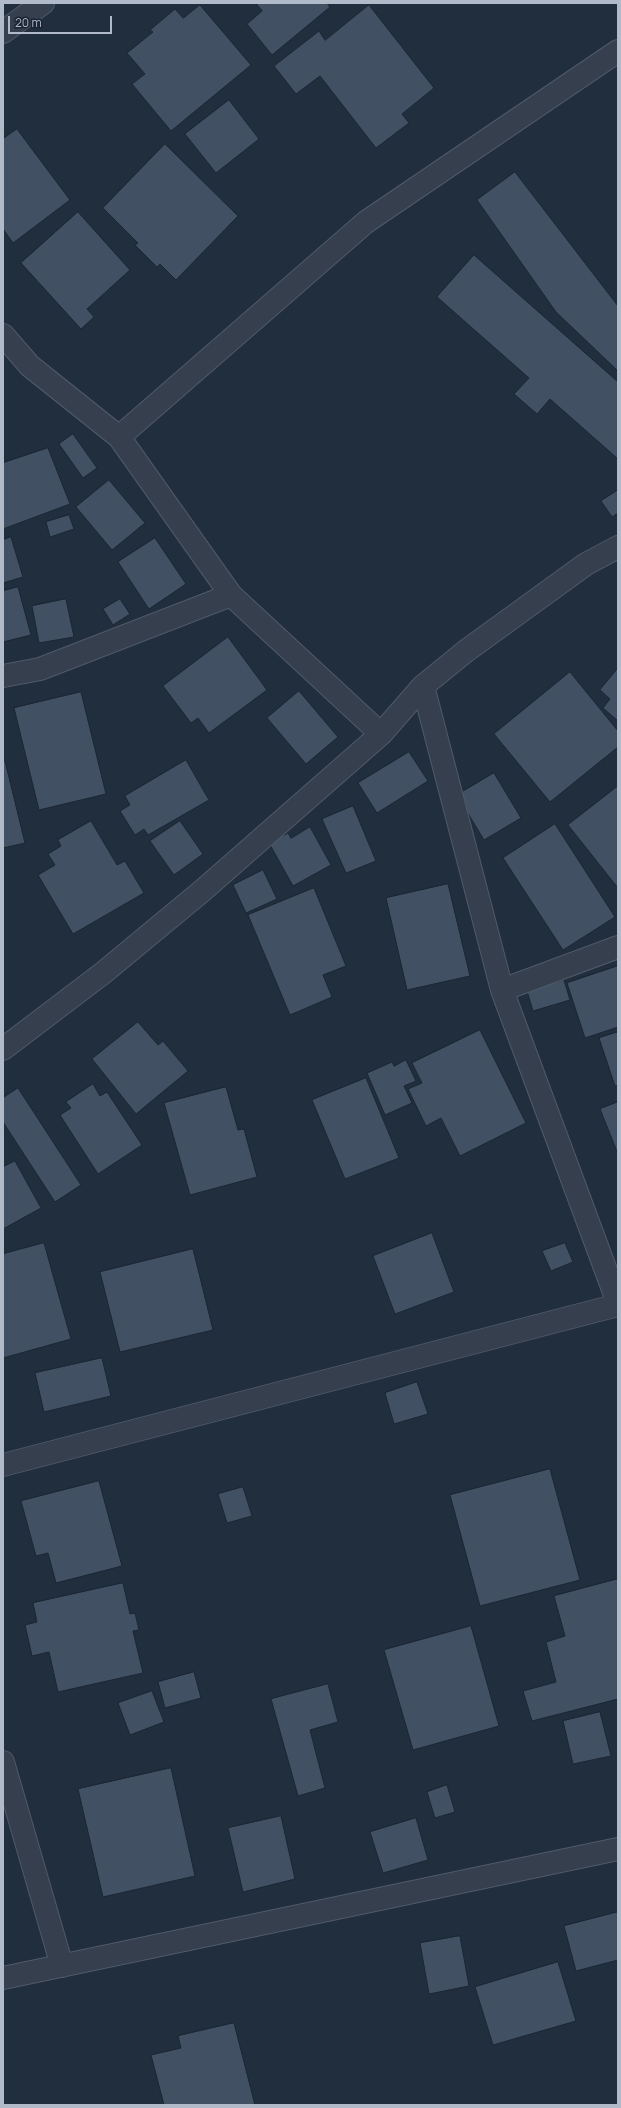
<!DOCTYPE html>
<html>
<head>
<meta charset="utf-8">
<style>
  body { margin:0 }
  #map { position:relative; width:621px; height:2108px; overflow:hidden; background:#212e3e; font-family:Manrope,sans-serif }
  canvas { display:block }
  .frame { position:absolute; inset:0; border:4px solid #b0bac9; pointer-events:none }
  .scale { position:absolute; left:8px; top:16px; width:104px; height:18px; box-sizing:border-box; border:2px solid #b0bac9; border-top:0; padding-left:5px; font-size:12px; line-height:14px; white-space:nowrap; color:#b0bac9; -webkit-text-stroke:3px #1a2432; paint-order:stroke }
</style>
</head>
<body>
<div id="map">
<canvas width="621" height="2108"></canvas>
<div class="frame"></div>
<div class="scale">20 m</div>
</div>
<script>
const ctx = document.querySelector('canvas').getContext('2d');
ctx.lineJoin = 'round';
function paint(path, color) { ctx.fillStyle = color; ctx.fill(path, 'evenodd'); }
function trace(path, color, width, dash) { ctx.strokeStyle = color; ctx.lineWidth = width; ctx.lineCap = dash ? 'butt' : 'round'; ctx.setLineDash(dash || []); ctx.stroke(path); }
const building = new Path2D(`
  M 256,3 L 327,3 L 330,7 L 272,55 L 247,24 L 262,11 Z
  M 200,5 L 251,65 L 171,131 L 132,84 L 145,74 L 127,53 L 153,32 L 150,30 L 175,9 L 183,18 Z
  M 369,5 L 434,88 L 402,114 L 409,123 L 376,148 L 320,76 L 296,94 L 274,66 L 319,31 L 325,40 Z
  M 229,100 L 259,139 L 216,173 L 185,134 Z
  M 17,129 L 70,200 L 13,243 L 3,229 L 3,139 Z
  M 165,144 L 238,216 L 176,280 L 160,264 L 157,267 L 135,245 L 138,243 L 103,208 Z
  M 515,172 L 618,306 L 618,371 L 556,312 L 477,200 Z
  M 78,212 L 130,270 L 87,309 L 94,317 L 81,329 L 21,263 Z
  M 474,255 L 618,382 L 618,459 L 550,399 L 537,414 L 514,394 L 529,378 L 437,297 Z
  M 73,434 L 97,468 L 83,478 L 59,444 Z
  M 48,448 L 70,504 L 3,529 L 3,463 Z
  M 109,480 L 145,523 L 112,550 L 76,507 Z
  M 618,490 L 618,513 L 612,517 L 601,501 Z
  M 69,515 L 74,529 L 50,537 L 46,522 Z
  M 11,537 L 23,577 L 3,583 L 3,540 Z
  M 155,538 L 186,584 L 149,609 L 118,562 Z
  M 18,587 L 31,635 L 3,642 L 3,591 Z
  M 66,599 L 74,637 L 39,643 L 32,606 Z
  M 120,599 L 130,614 L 113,625 L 103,609 Z
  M 228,637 L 267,690 L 209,733 L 198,718 L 191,723 L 163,686 Z
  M 618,668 L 618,721 L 603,708 L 610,699 L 600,690 Z
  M 570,672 L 618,731 L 618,747 L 550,802 L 494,734 Z
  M 299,691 L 338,737 L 306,764 L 267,718 Z
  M 81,692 L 106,794 L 39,810 L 14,708 Z
  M 409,752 L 428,781 L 377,813 L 358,783 Z
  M 186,760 L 209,800 L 148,835 L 144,829 L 135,835 L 120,811 L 130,805 L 125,796 Z
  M 3,761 L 5,761 L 25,843 L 3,848 Z
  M 494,773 L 521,818 L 484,840 L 457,795 Z
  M 618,786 L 618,888 L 568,825 Z
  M 353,806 L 376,861 L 346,873 L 322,819 Z
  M 91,821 L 117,865 L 125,861 L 144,893 L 73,934 L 38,875 L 55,865 L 48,854 L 61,846 L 58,840 Z
  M 180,821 L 203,854 L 174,875 L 150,841 Z
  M 555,824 L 615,917 L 563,950 L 503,858 Z
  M 310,827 L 331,865 L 293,886 L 269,843 L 288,833 L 291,838 Z
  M 263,870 L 277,899 L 246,913 L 233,885 Z
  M 448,884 L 470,976 L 407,990 L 386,898 Z
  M 314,888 L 346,966 L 323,975 L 332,997 L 290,1015 L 248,915 Z
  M 618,966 L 618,1027 L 585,1038 L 567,983 Z
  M 564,980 L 570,1000 L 533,1011 L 527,991 Z
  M 138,1022 L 158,1045 L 163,1041 L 188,1071 L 136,1114 L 92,1059 Z
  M 480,1030 L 526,1123 L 460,1156 L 441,1118 L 426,1126 L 408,1089 L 422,1083 L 412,1063 Z
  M 618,1032 L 618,1085 L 615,1086 L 599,1038 Z
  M 406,1060 L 416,1081 L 404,1086 L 412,1103 L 385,1115 L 367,1073 L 392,1062 L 394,1066 Z
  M 366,1078 L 399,1158 L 345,1179 L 312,1100 Z
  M 93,1084 L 100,1096 L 107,1092 L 142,1145 L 98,1174 L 60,1115 L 71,1108 L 66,1102 Z
  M 226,1087 L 238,1130 L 244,1129 L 257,1177 L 190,1195 L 164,1103 Z
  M 18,1088 L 81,1185 L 55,1202 L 3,1122 L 3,1098 Z
  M 618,1102 L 618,1154 L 600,1109 Z
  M 15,1161 L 41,1208 L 3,1229 L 3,1167 Z
  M 432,1233 L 454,1292 L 395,1314 L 373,1256 Z
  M 44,1243 L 71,1339 L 3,1358 L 3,1254 Z
  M 565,1243 L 573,1262 L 551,1271 L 542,1251 Z
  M 193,1249 L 213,1330 L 120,1352 L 100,1272 Z
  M 102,1358 L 111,1396 L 44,1412 L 35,1373 Z
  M 417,1382 L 428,1414 L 394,1424 L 385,1393 Z
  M 550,1469 L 580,1580 L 480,1606 L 450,1495 Z
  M 99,1481 L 122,1566 L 56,1583 L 48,1553 L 36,1556 L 21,1501 Z
  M 243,1487 L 252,1516 L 227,1523 L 218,1494 Z
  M 618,1579 L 618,1699 L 532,1721 L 523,1691 L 556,1682 L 546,1642 L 565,1636 L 554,1596 Z
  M 123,1583 L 130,1614 L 135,1613 L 139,1630 L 133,1631 L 143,1673 L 58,1692 L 49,1652 L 32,1656 L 25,1625 L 37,1622 L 33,1603 Z
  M 471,1626 L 499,1726 L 413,1750 L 384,1650 Z
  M 194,1672 L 201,1698 L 165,1708 L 158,1682 Z
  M 328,1684 L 338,1722 L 310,1730 L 325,1788 L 298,1796 L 271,1699 Z
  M 152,1691 L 164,1722 L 130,1735 L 118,1703 Z
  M 600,1712 L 611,1756 L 573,1764 L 563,1721 Z
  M 171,1768 L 195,1876 L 103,1897 L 78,1789 Z
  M 447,1785 L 455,1812 L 435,1818 L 427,1792 Z
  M 281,1816 L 295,1879 L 243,1892 L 228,1828 Z
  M 416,1818 L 428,1860 L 383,1873 L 370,1832 Z
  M 618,1912 L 618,1960 L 576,1971 L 564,1926 Z
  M 460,1936 L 469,1986 L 429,1994 L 420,1943 Z
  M 558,1962 L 576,2021 L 493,2045 L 475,1987 Z
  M 234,2023 L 255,2105 L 164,2105 L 151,2055 L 181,2048 L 178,2036 Z`);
paint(building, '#415062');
trace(building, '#1c2634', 1);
const street = new Path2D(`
  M 3,32 L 43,3
  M 3,335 L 30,366 L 119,437 L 231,595 L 381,734
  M 119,437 L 366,222 L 618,51
  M 3,676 L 40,669 L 231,595
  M 423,686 L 502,990 L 618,1303
  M 502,990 L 618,947
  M 3,1049 L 103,973 L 202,891 L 381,734 L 423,686 L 466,651 L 586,564 L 618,547
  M 3,1465 L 618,1305
  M 3,1762 L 62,1966
  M 3,1978 L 618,1849`);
trace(street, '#505a68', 24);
trace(street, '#353f4d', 22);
</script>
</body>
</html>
